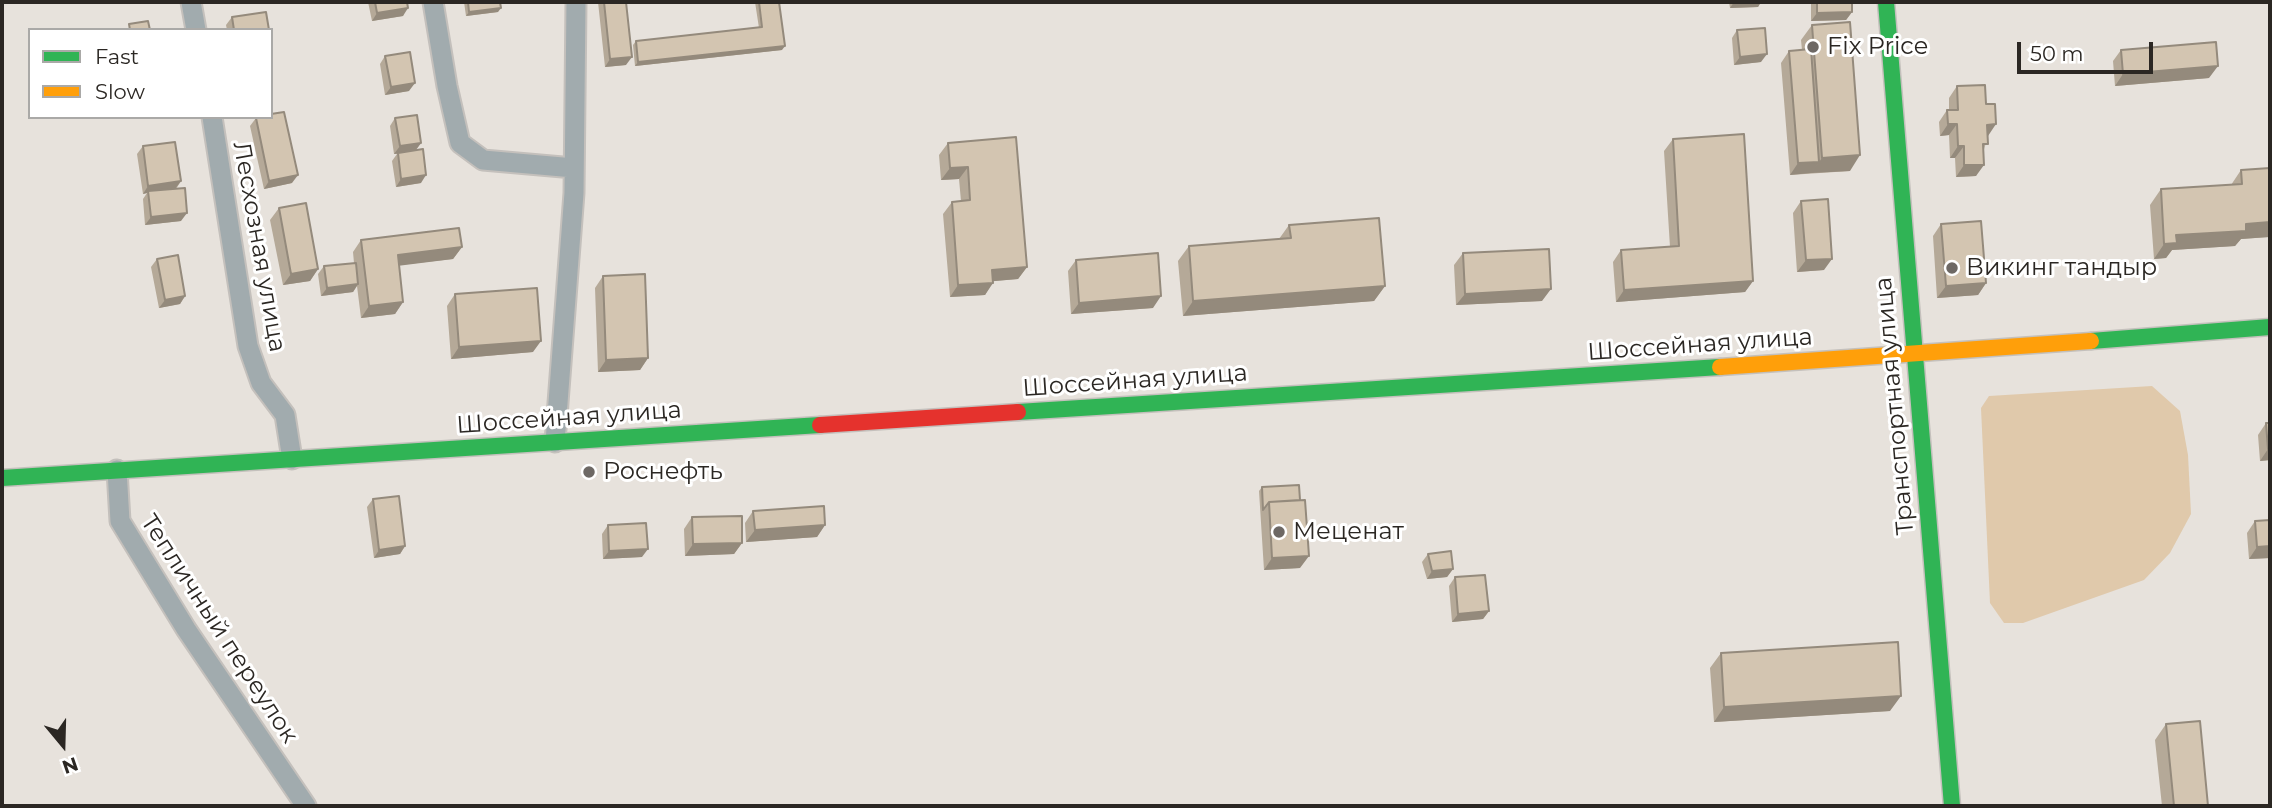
<!DOCTYPE html>
<html>
<head>
<meta charset="utf-8">
<style>
  body { margin:0 }
  #map { position:relative; width:2272px; height:808px; overflow:hidden; background:#e7e2dc; font-family:Montserrat,sans-serif }
  canvas { display:block }
  .frame { position:absolute; inset:0; border:4px solid #2b2723; pointer-events:none }
  .legend { position:absolute; left:28px; top:28px; width:245px; height:91px; box-sizing:border-box; background:#fff; border:2px solid #aaa9a7; margin:0; padding:9px 12px; list-style:none; font-size:21px; color:#2b2723 }
  .legend li { display:flex; align-items:center; gap:14px; height:35px }
  .legend b { width:35px; border:2px solid #aaa9a7 }
  .north { position:absolute; left:28px; top:710px; width:70px; height:70px; -webkit-text-stroke:5px #fff; paint-order:stroke; rotate:161deg; font-size:19px; font-weight:700; line-height:28px; text-align:center; color:#2b2723 }
  .north::after { content:''; display:block; margin:auto; width:24px; height:32px; background:#2b2723; clip-path:polygon(50% 0,100% 100%,50% 72%,0 100%) }
  .scale { position:absolute; left:2017px; top:42px; width:136px; height:32px; box-sizing:border-box; border:4px solid #2b2723; border-top:0; padding-left:9px; font-size:21px; line-height:24px; white-space:nowrap; color:#2b2723; -webkit-text-stroke:5px #fff; paint-order:stroke }
</style>
</head>
<body>
<div id="map">
<canvas width="2272" height="808"></canvas>
<div class="frame"></div>
<ul class="legend">
<li><b style="height:9px;background:#30b455"></b>Fast</li>
<li><b style="height:9px;background:#ff9f0a"></b>Slow</li>
</ul>
<div class="north">N</div>
<div class="scale">50 m</div>
</div>
<script>
const ctx = document.querySelector('canvas').getContext('2d');
ctx.lineJoin = 'round';
function paint(path, color) { ctx.fillStyle = color; ctx.fill(path, 'evenodd'); }
function trace(path, color, width, dash) { ctx.strokeStyle = color; ctx.lineWidth = width; ctx.lineCap = dash ? 'butt' : 'round'; ctx.setLineDash(dash || []); ctx.stroke(path); }
function write(font, color, halo, rows, align = 'center') {
  ctx.font = font + ' Montserrat,sans-serif'; ctx.lineWidth = 6; ctx.setLineDash([]); ctx.textBaseline = 'middle'; ctx.strokeStyle = halo; ctx.fillStyle = color; for (const [text, x, y, turn = 0] of rows) {
    ctx.save(); ctx.translate(x, y); ctx.rotate((+turn || 0) * Math.PI / 180); ctx.textAlign = isNaN(turn) ? turn : align; if (halo) ctx.strokeText(text, 0, 0); ctx.fillText(text, 0, 0); ctx.restore();
  }
}
paint(new Path2D(`
  M 2152,386 L 2180,411 L 2188,455 L 2191,514 L 2170,553 L 2144,580 L 2023,623 L 2004,623 L 1990,603 L 1981,408 L 1989,396 Z`), '#e0c9ab');
const street = new Path2D(`
  M 191,2 L 196,30
  M 433,2 L 447,86 L 460,143 L 483,160 L 574,168
  M 212,117 L 248,346 L 261,383 L 285,415 L 292,459
  M 555,442 L 574,193 L 576,2
  M 117,470 L 120,521 L 186,629 L 306,806`);
const fast = new Path2D(`
  M 1886,2 L 1952,806
  M 2091,341 L 2270,327
  M 1018,412 L 1720,367
  M 2,478 L 820,425`);
const slow = new Path2D(`
  M 1720,367 L 2091,341`);
const jam = new Path2D(`
  M 820,425 L 1018,412`);
trace(street, '#c4c0bc', 23);
trace(fast, '#c4c0bc', 19);
trace(slow, '#c4c0bc', 19);
trace(jam, '#c4c0bc', 19);
trace(street, '#a1abae', 19);
trace(fast, '#30b455', 16);
trace(slow, '#ff9f0a', 16);
trace(jam, '#e5322d', 16);
paint(new Path2D(`
  M 368,2 L 407,2 L 403,16 L 372,21 Z
  M 464,2 L 500,2 L 498,12 L 466,16 Z
  M 598,2 L 626,2 L 626,65 L 605,67 Z
  M 755,2 L 779,2 L 782,50 L 635,66 L 633,45 L 636,41 L 759,28 Z
  M 1729,2 L 1761,2 L 1758,7 L 1730,8 Z
  M 1811,2 L 1852,2 L 1852,12 L 1846,20 L 1811,21 Z
  M 232,17 L 269,30 L 227,30 L 226,25 Z
  M 1812,25 L 1850,171 L 1790,175 L 1781,63 L 1789,51 L 1802,50 L 1801,40 Z
  M 1737,30 L 1761,62 L 1734,65 L 1732,38 Z
  M 2121,50 L 2209,78 L 2115,86 L 2113,61 Z
  M 385,56 L 409,91 L 385,95 L 380,64 Z
  M 1957,86 L 1988,136 L 1976,176 L 1956,177 L 1955,158 L 1950,158 L 1949,135 L 1940,136 L 1939,122 L 1947,110 L 1949,110 L 1949,98 Z
  M 256,118 L 292,183 L 264,189 L 250,126 Z
  M 395,118 L 421,143 L 416,150 L 421,183 L 396,187 L 392,161 L 397,154 L 394,154 L 390,126 Z
  M 1016,137 L 1027,267 L 1018,279 L 993,281 L 985,295 L 950,297 L 943,214 L 952,202 L 961,201 L 959,179 L 941,180 L 939,155 L 948,143 Z
  M 1673,139 L 1753,281 L 1745,292 L 1616,302 L 1613,262 L 1621,250 L 1670,247 L 1664,151 Z
  M 143,146 L 181,181 L 176,189 L 181,221 L 145,225 L 143,199 L 147,193 L 143,194 L 137,154 Z
  M 2270,168 L 2270,234 L 2269,237 L 2241,239 L 2235,246 L 2172,250 L 2166,258 L 2154,259 L 2150,205 L 2161,189 L 2231,185 L 2241,170 Z
  M 1801,201 L 1824,270 L 1797,272 L 1793,213 Z
  M 279,208 L 318,269 L 310,281 L 283,285 L 270,220 Z
  M 1941,224 L 1986,283 L 1978,295 L 1937,298 L 1933,236 Z
  M 1289,225 L 1385,286 L 1374,301 L 1183,316 L 1178,261 L 1189,246 L 1279,239 Z
  M 361,240 L 462,247 L 453,259 L 399,265 L 403,302 L 395,314 L 361,318 L 357,286 L 353,292 L 321,296 L 318,274 L 324,266 L 354,263 L 353,252 Z
  M 1463,253 L 1542,301 L 1456,305 L 1454,265 Z
  M 157,259 L 185,296 L 180,304 L 159,308 L 151,267 Z
  M 1076,260 L 1153,308 L 1071,314 L 1068,271 Z
  M 603,276 L 648,358 L 640,370 L 598,372 L 595,288 Z
  M 455,294 L 533,352 L 451,359 L 447,306 Z
  M 2266,423 L 2270,423 L 2270,460 L 2260,461 L 2258,435 Z
  M 1262,487 L 1300,500 L 1300,568 L 1264,570 L 1259,491 Z
  M 373,499 L 405,546 L 400,554 L 374,558 L 367,507 Z
  M 753,511 L 825,525 L 817,537 L 746,542 L 745,523 Z
  M 692,517 L 742,543 L 734,554 L 685,556 L 684,529 Z
  M 2270,520 L 2270,558 L 2249,559 L 2247,533 L 2255,521 Z
  M 608,525 L 642,557 L 603,559 L 602,534 Z
  M 1428,554 L 1453,569 L 1447,577 L 1427,579 L 1422,562 Z
  M 1455,577 L 1489,611 L 1483,619 L 1452,622 L 1449,586 Z
  M 1721,653 L 1890,711 L 1714,722 L 1710,668 Z
  M 2166,724 L 2208,806 L 2162,806 L 2155,740 Z`), '#b5a998');
paint(new Path2D(`
  M 1734,2 L 1761,2 L 1758,7 L 1730,8 Z
  M 408,8 L 403,16 L 372,21 L 377,13 Z
  M 501,8 L 498,12 L 466,16 L 469,12 Z
  M 1852,12 L 1846,20 L 1811,21 L 1817,13 Z
  M 785,46 L 782,50 L 635,66 L 638,62 Z
  M 1767,54 L 1761,62 L 1734,65 L 1740,57 Z
  M 632,57 L 626,65 L 605,67 L 610,59 Z
  M 2218,66 L 2209,78 L 2115,86 L 2123,74 Z
  M 415,83 L 409,91 L 385,95 L 391,87 Z
  M 1948,124 L 1957,124 L 1949,135 L 1940,136 Z
  M 1996,124 L 1988,136 L 1987,125 Z
  M 421,143 L 415,151 L 394,154 L 400,146 Z
  M 1958,146 L 1964,146 L 1955,158 L 1950,158 Z
  M 1860,155 L 1850,171 L 1811,173 L 1822,158 Z
  M 1819,162 L 1811,173 L 1790,175 L 1798,163 Z
  M 1964,165 L 1984,165 L 1976,176 L 1956,177 Z
  M 968,167 L 959,179 L 941,180 L 950,168 Z
  M 298,175 L 292,183 L 264,189 L 269,181 Z
  M 426,175 L 421,183 L 396,187 L 401,179 Z
  M 181,181 L 175,189 L 148,191 L 147,193 L 143,194 L 148,186 Z
  M 187,213 L 181,221 L 145,225 L 151,217 Z
  M 2270,222 L 2270,234 L 2269,237 L 2241,239 L 2235,246 L 2172,250 L 2166,258 L 2154,259 L 2164,244 L 2176,235 L 2246,224 Z
  M 462,247 L 453,259 L 389,267 L 398,255 Z
  M 1832,259 L 1824,270 L 1797,272 L 1806,260 Z
  M 1027,267 L 1018,279 L 984,282 L 992,270 Z
  M 318,269 L 310,281 L 283,285 L 291,274 Z
  M 1753,281 L 1745,292 L 1616,302 L 1624,290 Z
  M 993,283 L 985,295 L 950,297 L 958,285 Z
  M 1986,283 L 1978,295 L 1937,298 L 1946,286 Z
  M 358,284 L 353,292 L 321,296 L 327,288 Z
  M 1385,286 L 1374,301 L 1183,316 L 1193,301 Z
  M 1551,289 L 1542,301 L 1456,305 L 1465,294 Z
  M 185,296 L 180,304 L 159,308 L 165,300 Z
  M 1161,296 L 1153,308 L 1071,314 L 1079,303 Z
  M 403,302 L 395,314 L 361,318 L 369,306 Z
  M 541,341 L 533,352 L 451,359 L 459,347 Z
  M 648,358 L 640,370 L 598,372 L 606,360 Z
  M 2268,449 L 2270,449 L 2270,460 L 2260,461 Z
  M 825,525 L 817,537 L 746,542 L 755,530 Z
  M 742,543 L 734,554 L 685,556 L 693,544 Z
  M 405,546 L 400,554 L 374,558 L 379,550 Z
  M 2270,546 L 2270,558 L 2249,559 L 2257,547 Z
  M 648,549 L 642,557 L 603,559 L 609,551 Z
  M 1309,556 L 1300,568 L 1264,570 L 1272,558 Z
  M 1453,569 L 1447,577 L 1427,579 L 1432,571 Z
  M 1489,611 L 1483,619 L 1452,622 L 1458,614 Z
  M 1901,696 L 1890,711 L 1714,722 L 1724,707 Z`), '#948a7c');
const building = new Path2D(`
  M 375,2 L 407,2 L 408,8 L 377,13 Z
  M 468,2 L 500,2 L 501,8 L 469,12 Z
  M 604,2 L 626,2 L 632,57 L 610,59 Z
  M 759,2 L 779,2 L 785,46 L 638,62 L 636,41 L 762,27 Z
  M 1817,2 L 1852,2 L 1852,12 L 1817,13 Z
  M 266,12 L 269,30 L 234,30 L 232,17 Z
  M 148,21 L 150,30 L 130,30 L 129,24 Z
  M 1850,22 L 1860,155 L 1822,158 L 1812,25 Z
  M 1765,28 L 1767,54 L 1740,57 L 1737,30 Z
  M 2216,42 L 2218,66 L 2123,74 L 2121,50 Z
  M 1811,49 L 1819,162 L 1798,163 L 1789,51 Z
  M 410,52 L 415,83 L 391,87 L 385,56 Z
  M 1985,85 L 1986,104 L 1995,104 L 1996,124 L 1987,125 L 1988,144 L 1983,144 L 1984,165 L 1964,165 L 1964,146 L 1958,146 L 1957,124 L 1948,124 L 1947,110 L 1958,110 L 1957,86 Z
  M 284,112 L 298,175 L 269,181 L 256,118 L 271,117 L 271,114 Z
  M 417,115 L 421,143 L 400,146 L 395,118 Z
  M 1744,134 L 1753,281 L 1624,290 L 1621,250 L 1679,246 L 1673,139 Z
  M 1016,137 L 1027,267 L 992,270 L 993,283 L 958,285 L 952,202 L 970,200 L 968,167 L 950,168 L 948,143 Z
  M 175,142 L 181,181 L 148,186 L 143,146 Z
  M 423,149 L 426,175 L 401,179 L 398,153 Z
  M 2270,168 L 2270,222 L 2246,224 L 2246,231 L 2176,235 L 2177,243 L 2164,244 L 2161,189 L 2242,184 L 2241,170 Z
  M 185,188 L 187,213 L 151,217 L 148,191 Z
  M 1828,199 L 1832,259 L 1806,260 L 1801,201 Z
  M 306,203 L 318,269 L 291,274 L 279,208 Z
  M 1379,218 L 1385,286 L 1193,301 L 1189,246 L 1291,238 L 1289,225 Z
  M 1981,221 L 1986,283 L 1946,286 L 1941,224 Z
  M 459,228 L 462,247 L 398,255 L 403,302 L 369,306 L 361,240 Z
  M 1549,249 L 1551,289 L 1465,294 L 1463,253 Z
  M 1158,253 L 1161,296 L 1079,303 L 1076,260 Z
  M 178,255 L 185,296 L 165,300 L 157,259 Z
  M 356,263 L 358,284 L 327,288 L 324,266 Z
  M 645,274 L 648,358 L 606,360 L 603,276 Z
  M 537,288 L 541,341 L 459,347 L 455,294 Z
  M 2266,423 L 2270,423 L 2270,449 L 2268,449 Z
  M 1299,485 L 1300,500 L 1269,502 L 1263,510 L 1262,487 Z
  M 399,496 L 405,546 L 379,550 L 373,499 Z
  M 1305,500 L 1309,556 L 1272,558 L 1269,502 Z
  M 824,506 L 825,525 L 755,530 L 753,511 Z
  M 742,516 L 742,543 L 693,544 L 692,517 Z
  M 2270,520 L 2270,546 L 2257,547 L 2255,521 Z
  M 646,523 L 648,549 L 609,551 L 608,525 Z
  M 1451,551 L 1453,569 L 1432,571 L 1428,554 Z
  M 1485,575 L 1489,611 L 1458,614 L 1455,577 Z
  M 1898,642 L 1901,696 L 1724,707 L 1721,653 Z
  M 2200,721 L 2208,806 L 2174,806 L 2166,724 Z`);
paint(building, '#d3c5b1');
trace(building, '#948a7c', 2);
for (const [x, y, r, color] of [
  [1813,47,7,"#6d6864"],
  [1952,268,7,"#6d6864"],
  [589,472,7,"#6d6864"],
  [1279,532,7,"#6d6864"]
]) { const dot = new Path2D(); dot.arc(x, y, r, 0, 2 * Math.PI); ctx.fillStyle = color; ctx.fill(dot); trace(dot, '#fff', 2.5); }
write('24px', '#2b2723', '#fff', [
  ["Fix Price",1827,47],
  ["Викинг тандыр",1966,268],
  ["Роснефть",603,472],
  ["Меценат",1293,532]
], 'left');
write('24px', '#2b2723', '#fff', [
  ["Лесхозная улица",259,247,80],
  ["Шоссейная улица",1700,345,-4],
  ["Шоссейная улица",1135,381,-4],
  ["Транспортная улица",1895,406,-95],
  ["Шоссейная улица",569,418,-4],
  ["Тепличный переулок",219,629,57]
]);
</script>
</body>
</html>
